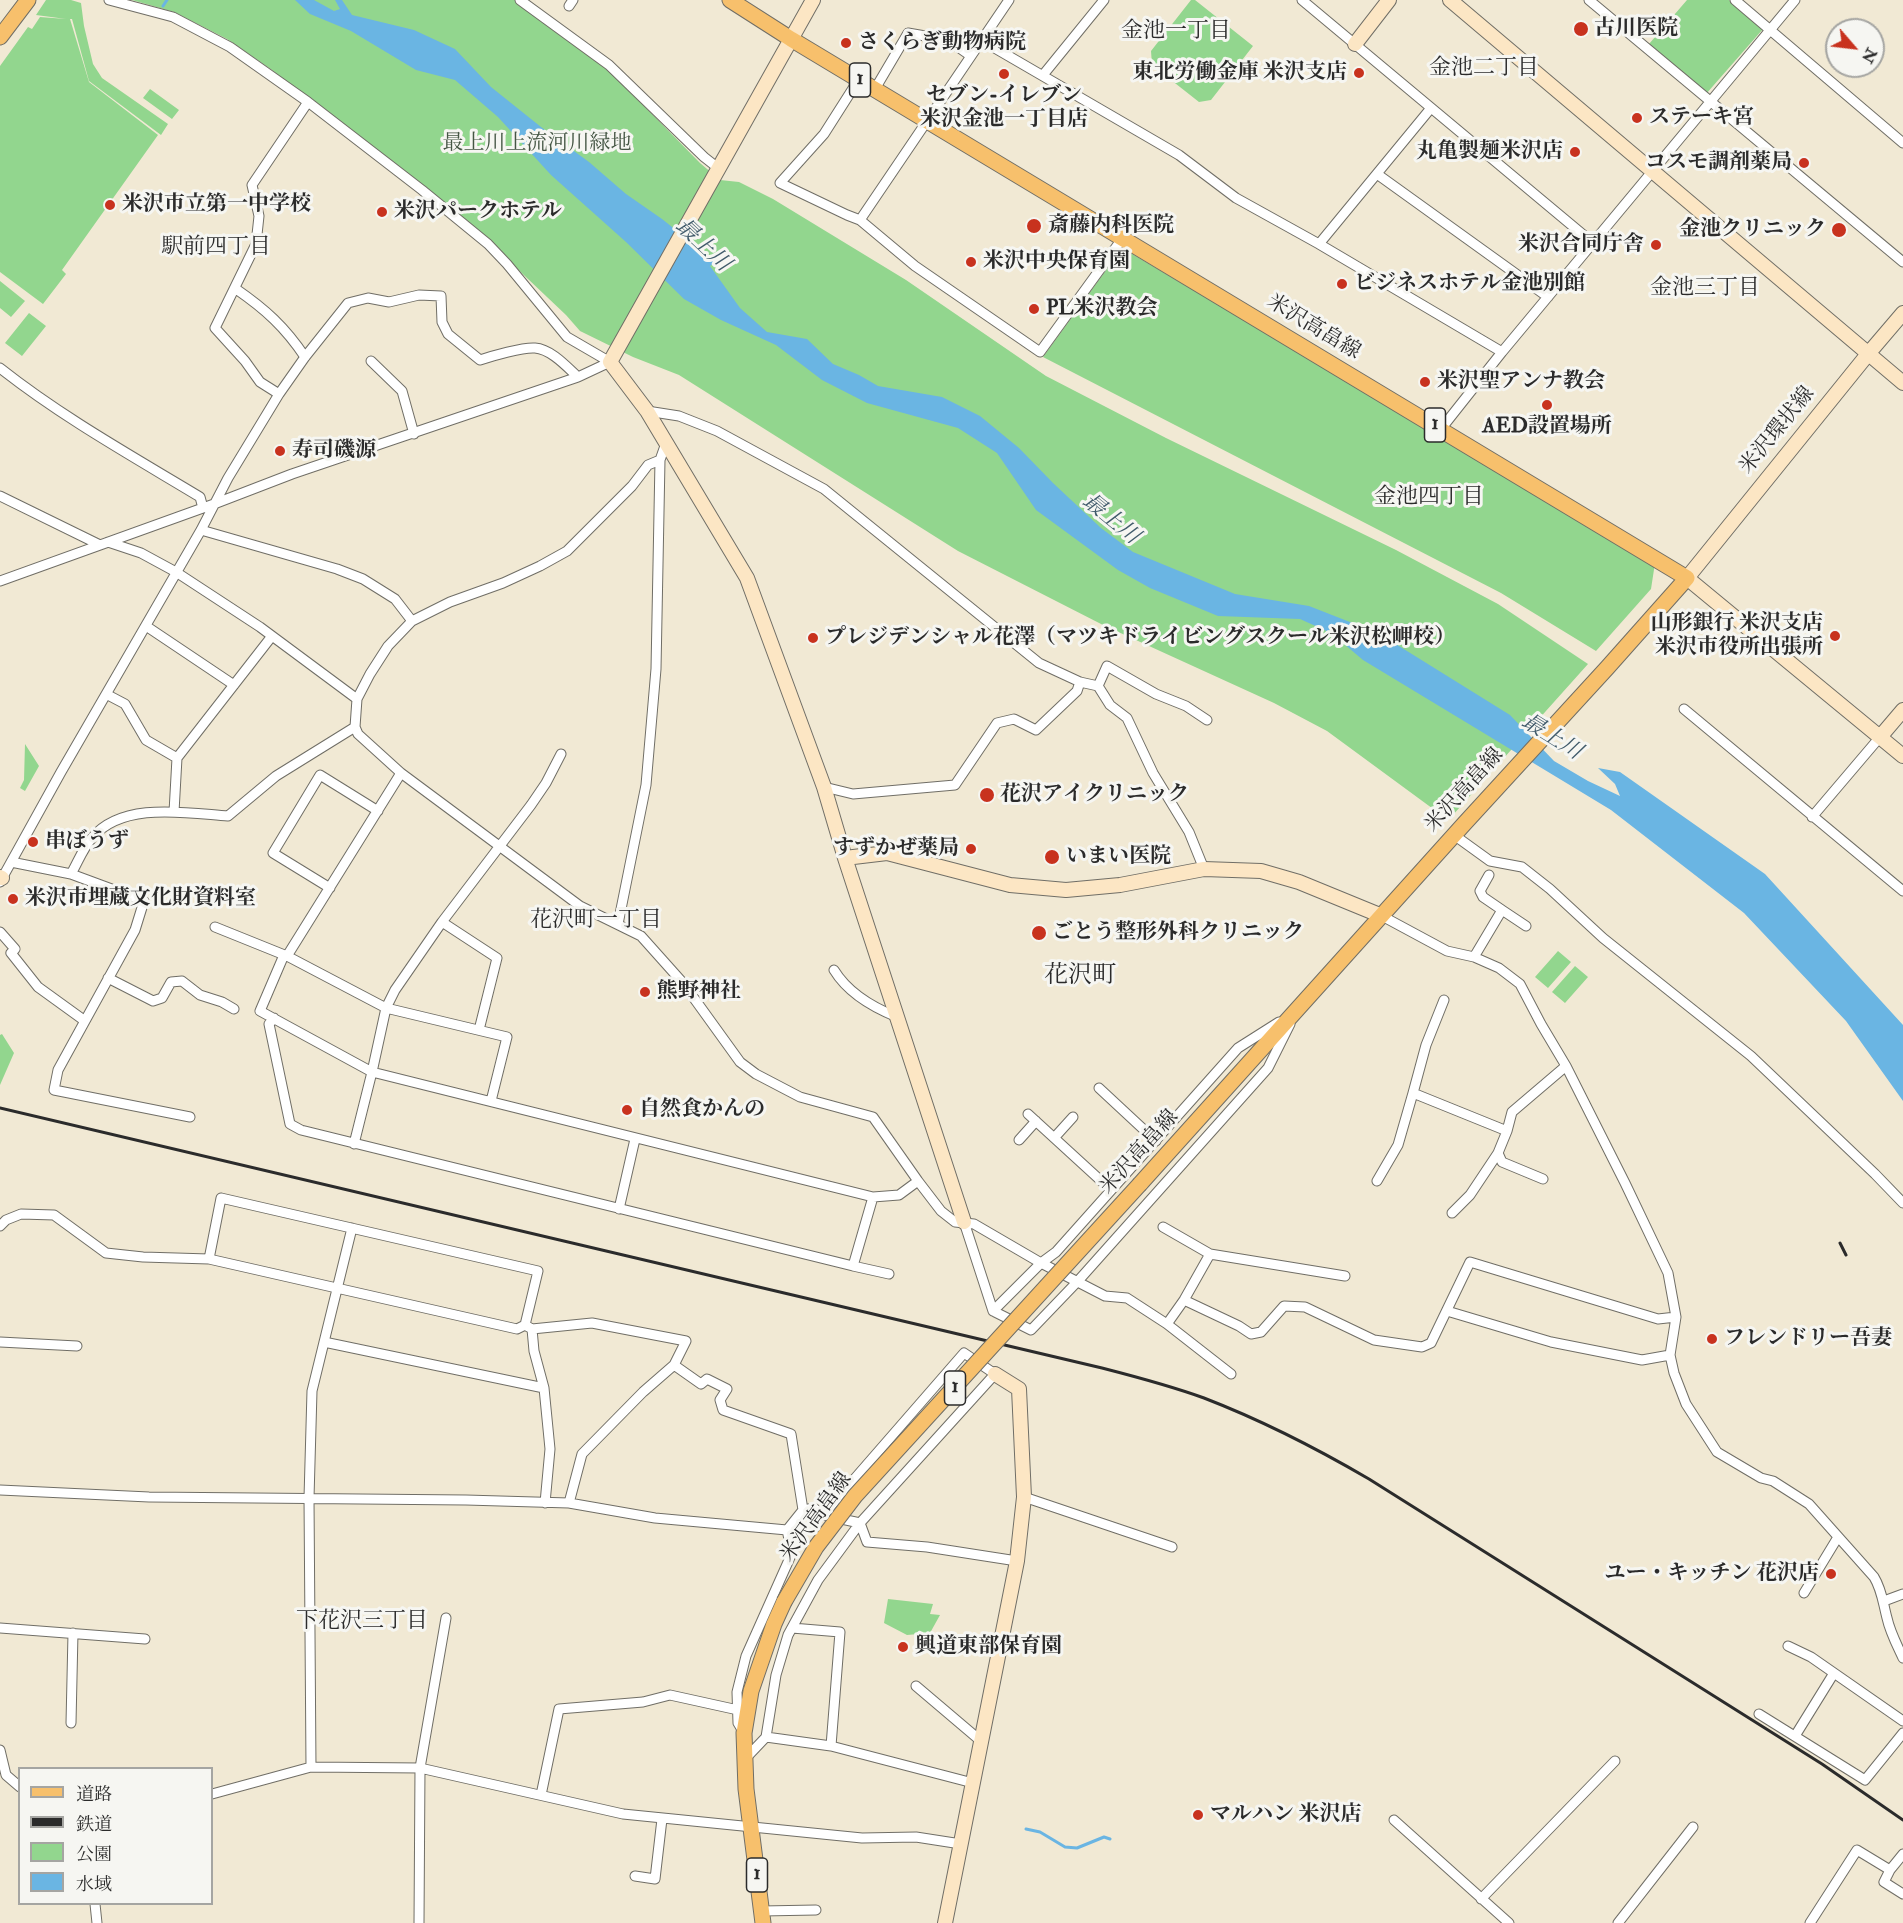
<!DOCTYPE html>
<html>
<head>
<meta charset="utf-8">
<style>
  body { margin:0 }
  #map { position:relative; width:1903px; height:1923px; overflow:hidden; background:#f1e9d4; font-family:"IM FELL Double Pica","Noto Serif JP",serif }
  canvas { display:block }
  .legend { position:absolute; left:18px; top:1767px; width:195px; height:138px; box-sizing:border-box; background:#f6f6f2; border:2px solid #a5a5a2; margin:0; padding:8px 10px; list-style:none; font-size:18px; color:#2b2b2b }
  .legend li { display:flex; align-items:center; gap:12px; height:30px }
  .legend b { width:30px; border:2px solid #a5a5a2 }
  .north { position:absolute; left:1825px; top:18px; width:60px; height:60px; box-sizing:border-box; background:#f6f6f2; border:2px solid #a5a5a2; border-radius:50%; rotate:118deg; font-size:16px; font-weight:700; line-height:24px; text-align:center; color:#2b2b2b }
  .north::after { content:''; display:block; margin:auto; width:21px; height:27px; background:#c8321e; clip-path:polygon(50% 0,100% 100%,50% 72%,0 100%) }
</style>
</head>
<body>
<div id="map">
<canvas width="1903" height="1923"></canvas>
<ul class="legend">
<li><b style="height:8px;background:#f7c06c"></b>道路</li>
<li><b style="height:8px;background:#2b2b2b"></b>鉄道</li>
<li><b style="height:16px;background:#92d68e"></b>公園</li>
<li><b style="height:16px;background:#6ab5e3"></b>水域</li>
</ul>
<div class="north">N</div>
</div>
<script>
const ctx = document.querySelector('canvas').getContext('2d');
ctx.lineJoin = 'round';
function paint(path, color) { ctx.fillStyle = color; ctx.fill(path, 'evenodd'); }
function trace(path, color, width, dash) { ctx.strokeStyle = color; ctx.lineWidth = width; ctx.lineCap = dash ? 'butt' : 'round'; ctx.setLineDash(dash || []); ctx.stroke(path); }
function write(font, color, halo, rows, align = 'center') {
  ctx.font = font + ' "IM FELL Double Pica","Noto Serif JP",serif'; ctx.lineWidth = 6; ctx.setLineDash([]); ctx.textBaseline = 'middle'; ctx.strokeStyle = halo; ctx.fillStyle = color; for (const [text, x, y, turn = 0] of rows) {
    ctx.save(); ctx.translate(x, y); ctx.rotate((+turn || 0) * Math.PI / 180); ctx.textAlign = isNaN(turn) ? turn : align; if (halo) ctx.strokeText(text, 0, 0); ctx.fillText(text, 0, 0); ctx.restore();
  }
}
paint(new Path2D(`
  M 46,0 L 71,0 L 81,3 L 84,26 L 93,64 L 102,78 L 168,124 L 161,135 L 89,81 L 72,19 L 70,19 L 89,82 L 158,135 L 62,270 L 66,274 L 43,304 L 0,272 L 0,66 L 28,27 L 32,29 L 40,17 L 66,19 L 36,15 Z
  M 132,0 L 515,0 L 604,65 L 700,163 L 720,180 L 739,182 L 773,199 L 906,280 L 1046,376 L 1166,438 L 1396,550 L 1498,604 L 1588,664 L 1452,816 L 1440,814 L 1327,731 L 1274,703 L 1103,625 L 958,551 L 679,375 L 633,357 L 580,331 L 566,315 L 509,261 L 272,70 L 227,39 L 174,12 Z
  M 1191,0 L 1195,0 L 1253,46 L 1211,100 L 1199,102 L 1152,65 L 1151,51 Z
  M 1687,0 L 1729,0 L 1763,29 L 1706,94 L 1649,44 Z
  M 150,89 L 179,110 L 172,119 L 143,98 Z
  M 1122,248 L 1655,563 L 1651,589 L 1596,651 L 1501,593 L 1043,357 Z
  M 0,281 L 25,301 L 11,317 L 0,308 Z
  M 29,313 L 46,326 L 22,356 L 5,343 Z
  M 25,744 L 39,766 L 25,791 L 20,788 L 24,780 Z
  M 1558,951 L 1571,962 L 1548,988 L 1535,977 Z
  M 1575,966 L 1588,977 L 1565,1003 L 1552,992 Z
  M 2,1034 L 14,1053 L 0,1085 L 0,1035 Z
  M 888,1599 L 933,1604 L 930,1614 L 940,1615 L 930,1633 L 907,1635 L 884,1623 Z`), '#92d68e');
paint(new Path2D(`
  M 295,0 L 314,0 L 334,11 L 340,9 L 335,0 L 342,0 L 352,15 L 414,30 L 455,49 L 491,87 L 541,127 L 589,162 L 626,194 L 662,219 L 706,254 L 718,261 L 710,266 L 740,308 L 767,332 L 807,339 L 833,364 L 859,375 L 878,386 L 942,397 L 980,416 L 1019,448 L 1053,483 L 1101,528 L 1133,552 L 1235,594 L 1309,606 L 1378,633 L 1510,715 L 1554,761 L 1588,781 L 1620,796 L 1615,784 L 1598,768 L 1620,772 L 1765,874 L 1903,1025 L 1903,1101 L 1846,1021 L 1744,913 L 1611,810 L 1363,660 L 1331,633 L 1300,619 L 1218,616 L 1150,588 L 1118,570 L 1036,510 L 997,453 L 958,428 L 867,403 L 822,380 L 776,345 L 721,320 L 684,299 L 626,242 L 551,175 L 498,117 L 455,80 L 416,70 L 351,31 L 310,14 Z`), '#6ab5e3');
trace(new Path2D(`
  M 163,6 L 167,0
  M 1026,1829 L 1040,1832 L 1065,1847 L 1077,1848 L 1104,1837 L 1110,1839`), '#6ab5e3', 3);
const street = new Path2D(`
  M 109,0 L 173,17 L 230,47 L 308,102 L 422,190 L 488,244 L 507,264 L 567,337 L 610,362
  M 520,0 L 609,65 L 704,157 L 718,168
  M 1009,0 L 860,220 L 915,266 L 1040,352 L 1122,239
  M 1302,0 L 1593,243
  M 1589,0 L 1903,262
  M 1735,0 L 1903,143
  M 569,6 L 573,0
  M 981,40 L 1179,155 L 1236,198 L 1319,244 L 1502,352
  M 1043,75 L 1104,0
  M 859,79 L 824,134 L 780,183 L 847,215 L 860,220
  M 875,89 L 908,33 L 948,40 L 971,56
  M 1377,174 L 1548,297
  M 1319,244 L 1431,108
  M 236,289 C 265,309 285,327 305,357
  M 371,361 L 402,391 L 414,434
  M 0,368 C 62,417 132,456 200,497 L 203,508
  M 279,394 L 260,382 L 245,361 L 215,328 L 256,244 L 259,216 L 252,185 L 308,102
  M 647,411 L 679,416 L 717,431 L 824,489 L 1039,663 L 1080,682 L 1098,686 L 1110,705 L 1127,718 L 1153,773 L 1189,832 L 1204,869
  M 1441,429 L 1502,352 L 1795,0
  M 660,460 L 648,465 L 632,486 L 567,551 L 540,566 L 503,583 L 450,602 L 412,621 L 388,646 L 370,674 L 357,699 L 355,727 L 358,734 L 401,773 L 580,906 L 641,936 L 683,983 L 740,1062 L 756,1074 L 800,1097 L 873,1117 L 918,1181 L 941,1211 L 955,1222 L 974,1224 L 1041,1263 L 1056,1252 L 1238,1048 L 1279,1022
  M 0,496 L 100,545
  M 201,530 L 337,569 L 363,579 L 395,599 L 412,621
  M 108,542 L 141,553 L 176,572 L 260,627 L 357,699
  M 0,581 L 214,504 L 292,474 L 578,377 L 610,362
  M 146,626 L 234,685
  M 1098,686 L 1107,666 L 1156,694 L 1186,706 L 1207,720
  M 106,694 L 125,704 L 146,740 L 177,758
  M 1684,709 L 1903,891
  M 824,787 L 853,794 L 955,785 L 997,723 L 1014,719 L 1036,730 L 1077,691 L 1080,682
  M 174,812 L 177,758 L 272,636
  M 1812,817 L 1880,737
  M 1454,835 L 1490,861 L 1522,867 L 1550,889 L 1603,938 L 1751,1056 L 1875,1174 L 1903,1203
  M 11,862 L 71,874 L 144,901 L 135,930 L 58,1070 L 54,1090 L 190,1117
  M 71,874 C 78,862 83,848 92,838 C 122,801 187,813 228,816 L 276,776 L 355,727
  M 1489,875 L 1480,891 L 1483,897 L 1502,910
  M 0,882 L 61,772 L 201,530 L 228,478 L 279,394 L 305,357 L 348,303 L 368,298 L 389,302 L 419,295 L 441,296 L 442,322 L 448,334 L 480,360 C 492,356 523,347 535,348 C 551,349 567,367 578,377
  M 330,888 L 273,853 L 320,775 L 378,811
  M 1382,916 L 1447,951 L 1474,957 L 1499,968 L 1520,984 L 1541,1024 L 1566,1066 L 1625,1183 L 1668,1273 L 1676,1317 L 1670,1355 L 1674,1373 L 1686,1404 L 1717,1452 L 1761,1478 L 1773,1481 L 1809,1504 L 1874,1577 C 1882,1590 1883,1603 1887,1618 C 1890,1632 1897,1645 1903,1658
  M 442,922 L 497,958 L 479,1030
  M 618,924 L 646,785 L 656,669 L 660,460 L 666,443
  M 215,927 L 287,956 L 386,1008 L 507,1037 L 491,1101
  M 0,932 L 15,949 L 11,953 L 38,987 L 85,1021
  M 284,955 L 260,1011 L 372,1072 L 873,1197 L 899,1195 L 918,1181
  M 287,956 L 401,773
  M 1474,957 L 1502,910 L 1526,926
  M 834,970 C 848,993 872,1007 897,1017
  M 108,978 L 153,1001 L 162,998 L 171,982 L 182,981 L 200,995 L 222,1002 L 234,1009
  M 1444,1000 L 1426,1045 L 1413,1093 L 1507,1131
  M 274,1018 L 269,1024 L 290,1124 L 301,1130 L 853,1266 L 873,1197
  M 1099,1088 L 1156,1141
  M 1028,1114 L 1111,1190
  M 1054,1138 L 1073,1117
  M 1019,1140 L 1036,1121
  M 354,1144 L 372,1072 L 386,1008 L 395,990 L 442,922 L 531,805 L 546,783 L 561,754
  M 1498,1153 L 1502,1162 L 1543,1179
  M 1377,1181 L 1398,1145 L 1413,1093
  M 619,1209 L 635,1139
  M 1452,1213 L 1470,1195 L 1498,1153 L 1507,1131 L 1512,1112 L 1566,1066
  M 964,1222 L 993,1311 L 1031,1330 L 1078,1281 L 1268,1068 L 1290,1024
  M 0,1226 L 6,1220 L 21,1214 L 54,1215 L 106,1253 L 143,1257 L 209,1259 L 517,1329 L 525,1325
  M 1163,1227 L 1210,1254
  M 209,1259 L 221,1198 L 538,1271 L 525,1325
  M 853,1266 L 889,1274
  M 1184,1300 L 1239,1326 L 1251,1334 L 1261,1332 L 1284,1306 L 1305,1307 L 1374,1340 L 1422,1347 L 1431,1343 L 1470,1262 L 1658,1319 L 1676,1317
  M 993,1311 L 1041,1263 L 1105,1296 L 1127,1298 L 1167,1324 L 1231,1374
  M 1447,1311 L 1551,1342 L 1642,1360 L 1670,1355
  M 1167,1324 L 1184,1300 L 1210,1254 L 1345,1276
  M 525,1325 L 532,1329 L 592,1323 L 686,1341 L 674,1365 L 643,1392 L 582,1454 L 569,1503
  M 532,1329 L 534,1351 L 544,1388 L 550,1449 L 545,1503
  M 0,1342 L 77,1346
  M 324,1342 L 544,1388
  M 674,1365 L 701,1384 L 707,1379 L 727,1389 L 720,1400 L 723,1410 L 791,1434 L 803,1510
  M 0,1490 L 149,1497 L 466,1500 L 569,1503 L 655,1518 L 787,1530
  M 1024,1497 L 1172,1547
  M 787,1530 L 803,1510 L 814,1508 L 823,1515 L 860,1523 L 867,1542 L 927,1547 L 1017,1561
  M 1804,1593 L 1838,1537
  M 1884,1601 L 1903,1594
  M 0,1628 L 145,1639
  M 792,1628 L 840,1632 L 831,1746
  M 1788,1646 L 1811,1657 L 1834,1673
  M 916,1686 L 982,1742
  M 1759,1714 L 1865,1780 L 1903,1733
  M 71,1723 L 73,1633
  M 744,1733 L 738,1723 L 737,1692 L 746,1656 L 792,1553 L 787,1530
  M 1795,1736 L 1834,1673 L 1903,1721
  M 766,1737 L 831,1746 L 973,1783
  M 0,1750 L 6,1775 L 20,1787
  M 746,1758 L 766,1737 L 776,1675 L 788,1635 L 818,1580 L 860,1523 L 995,1374 L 964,1353 L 823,1515
  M 311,1767 L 309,1498 L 312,1391 L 352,1228
  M 212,1794 L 311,1767 L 420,1768 L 623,1814 L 862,1838 L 916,1837 L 961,1844
  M 541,1795 L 559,1709 L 643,1702 L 670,1695 L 738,1710
  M 1394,1820 L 1509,1923
  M 1903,1854 L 1890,1870 L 1884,1882 L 1903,1894
  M 635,1876 L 655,1879 L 662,1819
  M 1481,1899 L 1615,1761
  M 95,1904 L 97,1923
  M 762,1911 L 816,1910
  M 419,1923 L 420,1768 L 446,1618
  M 1618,1923 L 1693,1827
  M 1810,1923 L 1857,1850 L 1890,1870`);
const secondary = new Path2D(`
  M 813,0 L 610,362 L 647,411 L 747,578 L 824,787 L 845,858 L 964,1222
  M 1450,0 L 1903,383
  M 1355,44 L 1389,0
  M 1903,313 L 1868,354 L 1687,578 L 1903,756
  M 1880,737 L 1903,710
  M 845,858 L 887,853 L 1010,885 L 1066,890 L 1120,885 L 1204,869 L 1261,871 L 1299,882 L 1382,916
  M 0,877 L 2,878
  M 945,1923 L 1017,1561 L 1024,1497 L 1019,1389 L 995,1374`);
const primary = new Path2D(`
  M 730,0 L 791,39 L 1687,578 L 1607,668 L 1464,824 L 1140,1184
  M 0,37 L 28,0
  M 763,1923 L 746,1789 L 744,1733 L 751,1691 L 774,1624 L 784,1602`);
trace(street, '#706e66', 11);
trace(secondary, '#706e66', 16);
trace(primary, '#706e66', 17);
trace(street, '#fff', 9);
trace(secondary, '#fce6c4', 14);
trace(primary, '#f7c06c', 15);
trace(new Path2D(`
  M 0,1108 L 1102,1368 C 1137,1377 1171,1386 1204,1398 C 1261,1420 1316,1448 1369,1479 L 1822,1764 L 1903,1820
  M 1840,1243 L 1846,1255`), '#2b2b2b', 3);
const primaryBridge = new Path2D(`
  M 784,1602 L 816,1547 L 855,1496 L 1140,1184`);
trace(primaryBridge, '#706e66', 17, []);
trace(primaryBridge, '#f7c06c', 15);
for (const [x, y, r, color] of [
  [1581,29,8,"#c8321e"],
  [846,43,6,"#c8321e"],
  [1359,73,6,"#c8321e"],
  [1004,74,6,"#c8321e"],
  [1637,118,6,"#c8321e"],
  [1575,152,6,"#c8321e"],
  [1804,163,6,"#c8321e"],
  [110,205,6,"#c8321e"],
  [382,212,6,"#c8321e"],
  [1034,226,8,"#c8321e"],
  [1839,230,8,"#c8321e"],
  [1656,245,6,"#c8321e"],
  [971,262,6,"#c8321e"],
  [1342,284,6,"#c8321e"],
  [1034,309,6,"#c8321e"],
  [1425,382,6,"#c8321e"],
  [1547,405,6,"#c8321e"],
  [280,451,6,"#c8321e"],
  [1835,636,6,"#c8321e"],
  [813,638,6,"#c8321e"],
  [987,795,8,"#c8321e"],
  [33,842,6,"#c8321e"],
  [971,849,6,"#c8321e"],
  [1052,857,8,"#c8321e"],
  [13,899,6,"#c8321e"],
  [1039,933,8,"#c8321e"],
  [645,992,6,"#c8321e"],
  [627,1110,6,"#c8321e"],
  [1712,1339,6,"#c8321e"],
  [1831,1574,6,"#c8321e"],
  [903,1647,6,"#c8321e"],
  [1198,1815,6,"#c8321e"]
]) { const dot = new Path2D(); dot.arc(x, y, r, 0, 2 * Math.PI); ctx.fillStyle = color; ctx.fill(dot); trace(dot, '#f6f6f2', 2); }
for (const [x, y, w] of [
  [860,80,21],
  [1435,425,21],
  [955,1388,21],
  [757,1875,21]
]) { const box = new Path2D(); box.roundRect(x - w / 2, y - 17, w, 34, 4.5); ctx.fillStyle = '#f6f6f2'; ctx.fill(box); trace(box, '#2b2b2b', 1.5); }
write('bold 20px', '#2b2b2b', null, [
  ["1",860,80],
  ["1",1435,425],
  ["1",955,1388],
  ["1",757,1875]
]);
write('bold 21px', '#2b2b2b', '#f6f6f2', [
  ["古川医院",1594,29],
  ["さくらぎ動物病院",858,43],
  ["東北労働金庫 米沢支店",1347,73,"right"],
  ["セブン-イレブン",1004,96,"center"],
  ["米沢金池一丁目店",1004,120,"center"],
  ["ステーキ宮",1649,118],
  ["丸亀製麺米沢店",1563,152,"right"],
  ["コスモ調剤薬局",1792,163,"right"],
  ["米沢市立第一中学校",122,205],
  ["米沢パークホテル",394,212],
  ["斎藤内科医院",1048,226],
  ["金池クリニック",1826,230,"right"],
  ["米沢合同庁舎",1644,245,"right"],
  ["米沢中央保育園",983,262],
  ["ビジネスホテル金池別館",1354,284],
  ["PL米沢教会",1046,309],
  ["米沢聖アンナ教会",1437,382],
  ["AED設置場所",1547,427,"center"],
  ["寿司磯源",292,451],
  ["山形銀行 米沢支店",1823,624,"right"],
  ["米沢市役所出張所",1823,648,"right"],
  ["プレジデンシャル花澤（マツキドライビングスクール米沢松岬校）",825,638],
  ["花沢アイクリニック",1000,795],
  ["串ぼうず",45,842],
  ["すずかぜ薬局",959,849,"right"],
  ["いまい医院",1066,857],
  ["米沢市埋蔵文化財資料室",25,899],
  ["ごとう整形外科クリニック",1052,933],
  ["熊野神社",657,992],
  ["自然食かんの",639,1110],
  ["フレンドリー吾妻",1724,1339],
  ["ユー・キッチン 花沢店",1819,1574,"right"],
  ["興道東部保育園",915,1647],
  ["マルハン 米沢店",1210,1815]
], 'left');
write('21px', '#455644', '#f6f6f2', [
  ["最上川上流河川緑地",537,144]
]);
write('21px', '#2b2b2b', '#f6f6f2', [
  ["米沢高畠線",1313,328,31],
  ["米沢環状線",1778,431,-51],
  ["米沢高畠線",1465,791,-48],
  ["米沢高畠線",1140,1153,-48],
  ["米沢高畠線",817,1518,-54]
]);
write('22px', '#2b2b2b', '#f6f6f2', [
  ["金池一丁目",1176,32],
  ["金池二丁目",1484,69],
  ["駅前四丁目",216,248],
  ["金池三丁目",1705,289],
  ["金池四丁目",1429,498],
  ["花沢町一丁目",596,921],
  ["下花沢三丁目",362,1622]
]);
write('italic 22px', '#415b6b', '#f6f6f2', [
  ["最上川",702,246,43],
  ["最上川",1110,520,39],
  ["最上川",1551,738,32]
]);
write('24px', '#2b2b2b', '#f6f6f2', [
  ["花沢町",1080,977]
]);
</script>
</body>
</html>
